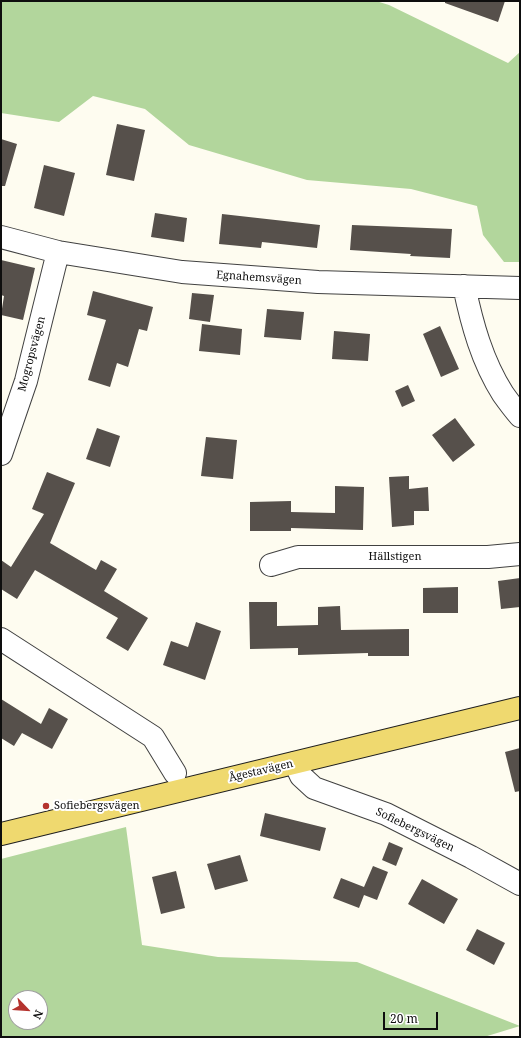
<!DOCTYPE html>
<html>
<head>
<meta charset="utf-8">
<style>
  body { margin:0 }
  #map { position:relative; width:521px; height:1038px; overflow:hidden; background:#fefcf0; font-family:"Noto Serif",serif }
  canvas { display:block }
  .frame { position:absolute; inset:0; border:2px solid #0e0e0e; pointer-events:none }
  .north { position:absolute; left:8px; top:990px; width:40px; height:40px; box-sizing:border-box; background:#fff; border:1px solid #9f9f9f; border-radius:50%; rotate:115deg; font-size:11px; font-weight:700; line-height:16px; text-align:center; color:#0e0e0e }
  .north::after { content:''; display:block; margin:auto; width:14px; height:18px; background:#b5332f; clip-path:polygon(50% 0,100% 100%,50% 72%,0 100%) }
  .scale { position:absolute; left:383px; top:1012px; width:55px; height:18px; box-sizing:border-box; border:2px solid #0e0e0e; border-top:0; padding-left:5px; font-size:12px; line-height:14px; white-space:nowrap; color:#0e0e0e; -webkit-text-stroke:3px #fff; paint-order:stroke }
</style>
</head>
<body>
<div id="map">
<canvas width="521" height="1038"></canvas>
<div class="frame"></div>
<div class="north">N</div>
<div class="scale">20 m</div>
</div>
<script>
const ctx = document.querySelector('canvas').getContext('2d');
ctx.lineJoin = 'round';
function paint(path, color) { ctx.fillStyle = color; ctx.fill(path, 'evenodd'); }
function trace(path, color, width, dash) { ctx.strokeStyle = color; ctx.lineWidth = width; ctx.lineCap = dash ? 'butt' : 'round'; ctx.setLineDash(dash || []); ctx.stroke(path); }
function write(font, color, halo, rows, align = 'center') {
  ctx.font = font + ' "Noto Serif",serif'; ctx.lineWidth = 4; ctx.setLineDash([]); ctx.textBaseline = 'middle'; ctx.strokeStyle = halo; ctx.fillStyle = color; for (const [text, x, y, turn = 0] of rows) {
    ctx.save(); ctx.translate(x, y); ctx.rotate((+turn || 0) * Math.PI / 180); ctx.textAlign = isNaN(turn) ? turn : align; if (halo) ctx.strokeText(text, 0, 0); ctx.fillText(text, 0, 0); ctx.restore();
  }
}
paint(new Path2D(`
  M 1,1 L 376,1 L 389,5 L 508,63 L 520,52 L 520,262 L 504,262 L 483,235 L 477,206 L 411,189 L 307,180 L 189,145 L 145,109 L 93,96 L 59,122 L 1,113 Z
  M 126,827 L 142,945 L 218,957 L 357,962 L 520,1026 L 484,1037 L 1,1037 L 1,859 ZM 16,998 L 40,998 L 40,1022 L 16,1022 Z`), '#b2d69c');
paint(new Path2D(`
  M 445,1 L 505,1 L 498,22 L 445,3 Z
  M 117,124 L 145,130 L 134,181 L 106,175 Z
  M 1,139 L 17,144 L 5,186 L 1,186 Z
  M 44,165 L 75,173 L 64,216 L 34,208 Z
  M 155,213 L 187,218 L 184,242 L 151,237 Z
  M 222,214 L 320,225 L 317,248 L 262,242 L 261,248 L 219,244 Z
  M 352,225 L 452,229 L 450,258 L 410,256 L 411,254 L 350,250 Z
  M 1,260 L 35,268 L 23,320 L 1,315 L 4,296 L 1,295 Z
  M 93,291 L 153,307 L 147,331 L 139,329 L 128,367 L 117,363 L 110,387 L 88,380 L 106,320 L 87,315 Z
  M 192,293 L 214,295 L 210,322 L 189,319 Z
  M 267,309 L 304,312 L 301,340 L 264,337 Z
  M 202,324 L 242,329 L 240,355 L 199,351 Z
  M 440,326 L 459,369 L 441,377 L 423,334 Z
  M 334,331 L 370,334 L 368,361 L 332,359 Z
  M 408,385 L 415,401 L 402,407 L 395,391 Z
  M 455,418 L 475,445 L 453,462 L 432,435 Z
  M 97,428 L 120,436 L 110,467 L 86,459 Z
  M 206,437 L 237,440 L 233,479 L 201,476 Z
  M 47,472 L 75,483 L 50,543 L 96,570 L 101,560 L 117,569 L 104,591 L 148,618 L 128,651 L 106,638 L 118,618 L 35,570 L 17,599 L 1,589 L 1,560 L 11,567 L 44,514 L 32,509 Z
  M 409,476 L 409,489 L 428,487 L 429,511 L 414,511 L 414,525 L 392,527 L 389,477 Z
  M 335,486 L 364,487 L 363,530 L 291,528 L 291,531 L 250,531 L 250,502 L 291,501 L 291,512 L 335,513 Z
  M 520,578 L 520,607 L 501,609 L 498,581 Z
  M 458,587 L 458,613 L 423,613 L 423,588 Z
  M 249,602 L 277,602 L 277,626 L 318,625 L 318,607 L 340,606 L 341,630 L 409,629 L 409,656 L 368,656 L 368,653 L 298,655 L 298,648 L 250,649 Z
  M 196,622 L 221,631 L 205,680 L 163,665 L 171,641 L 188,647 Z
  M 1,699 L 41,724 L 49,708 L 68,719 L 52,749 L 22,733 L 14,746 L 1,738 Z
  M 520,748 L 520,791 L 515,792 L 505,752 Z
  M 265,813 L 326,828 L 320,851 L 260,836 Z
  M 389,842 L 403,848 L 396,866 L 382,860 Z
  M 240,855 L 248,881 L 215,890 L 207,864 Z
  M 373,866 L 388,872 L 377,900 L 364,895 L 359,908 L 333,898 L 341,878 L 364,887 Z
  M 176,871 L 185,908 L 161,914 L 152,877 Z
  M 422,879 L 458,899 L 444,924 L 408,904 Z
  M 477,929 L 505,943 L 494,965 L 466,950 Z`), '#56504b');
const minor = new Path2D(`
  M 1,237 L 58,252 L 182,272 L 318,282 L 520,288
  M 464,286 C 472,324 482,361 503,394 C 508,401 514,409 520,416
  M 1,454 L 26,381 L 58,252
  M 271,565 L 298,557 L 488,557 L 520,554
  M 1,639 L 153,737 L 175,773
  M 295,763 L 301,776 L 314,788 L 386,814 L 471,857 L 520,884`);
const major = new Path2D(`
  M 1,834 L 520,708`);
trace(minor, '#414141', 24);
trace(major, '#1f1f1f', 24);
trace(minor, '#fff', 22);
trace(major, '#efd96f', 22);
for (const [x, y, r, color] of [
  [46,806,4,"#b5332f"]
]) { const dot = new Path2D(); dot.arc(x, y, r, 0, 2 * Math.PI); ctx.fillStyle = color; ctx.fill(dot); trace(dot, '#fff', 1.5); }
write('11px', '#0e0e0e', '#fff', [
  ["Egnahemsvägen",259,278,4],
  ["Mogropsvägen",32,354,-75],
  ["Hällstigen",395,557],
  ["Ågestavägen",261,771,-13],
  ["Sofiebergsvägen",415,830,26]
]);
write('11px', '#0e0e0e', '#fff', [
  ["Sofiebergsvägen",54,806]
], 'left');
</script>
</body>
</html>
